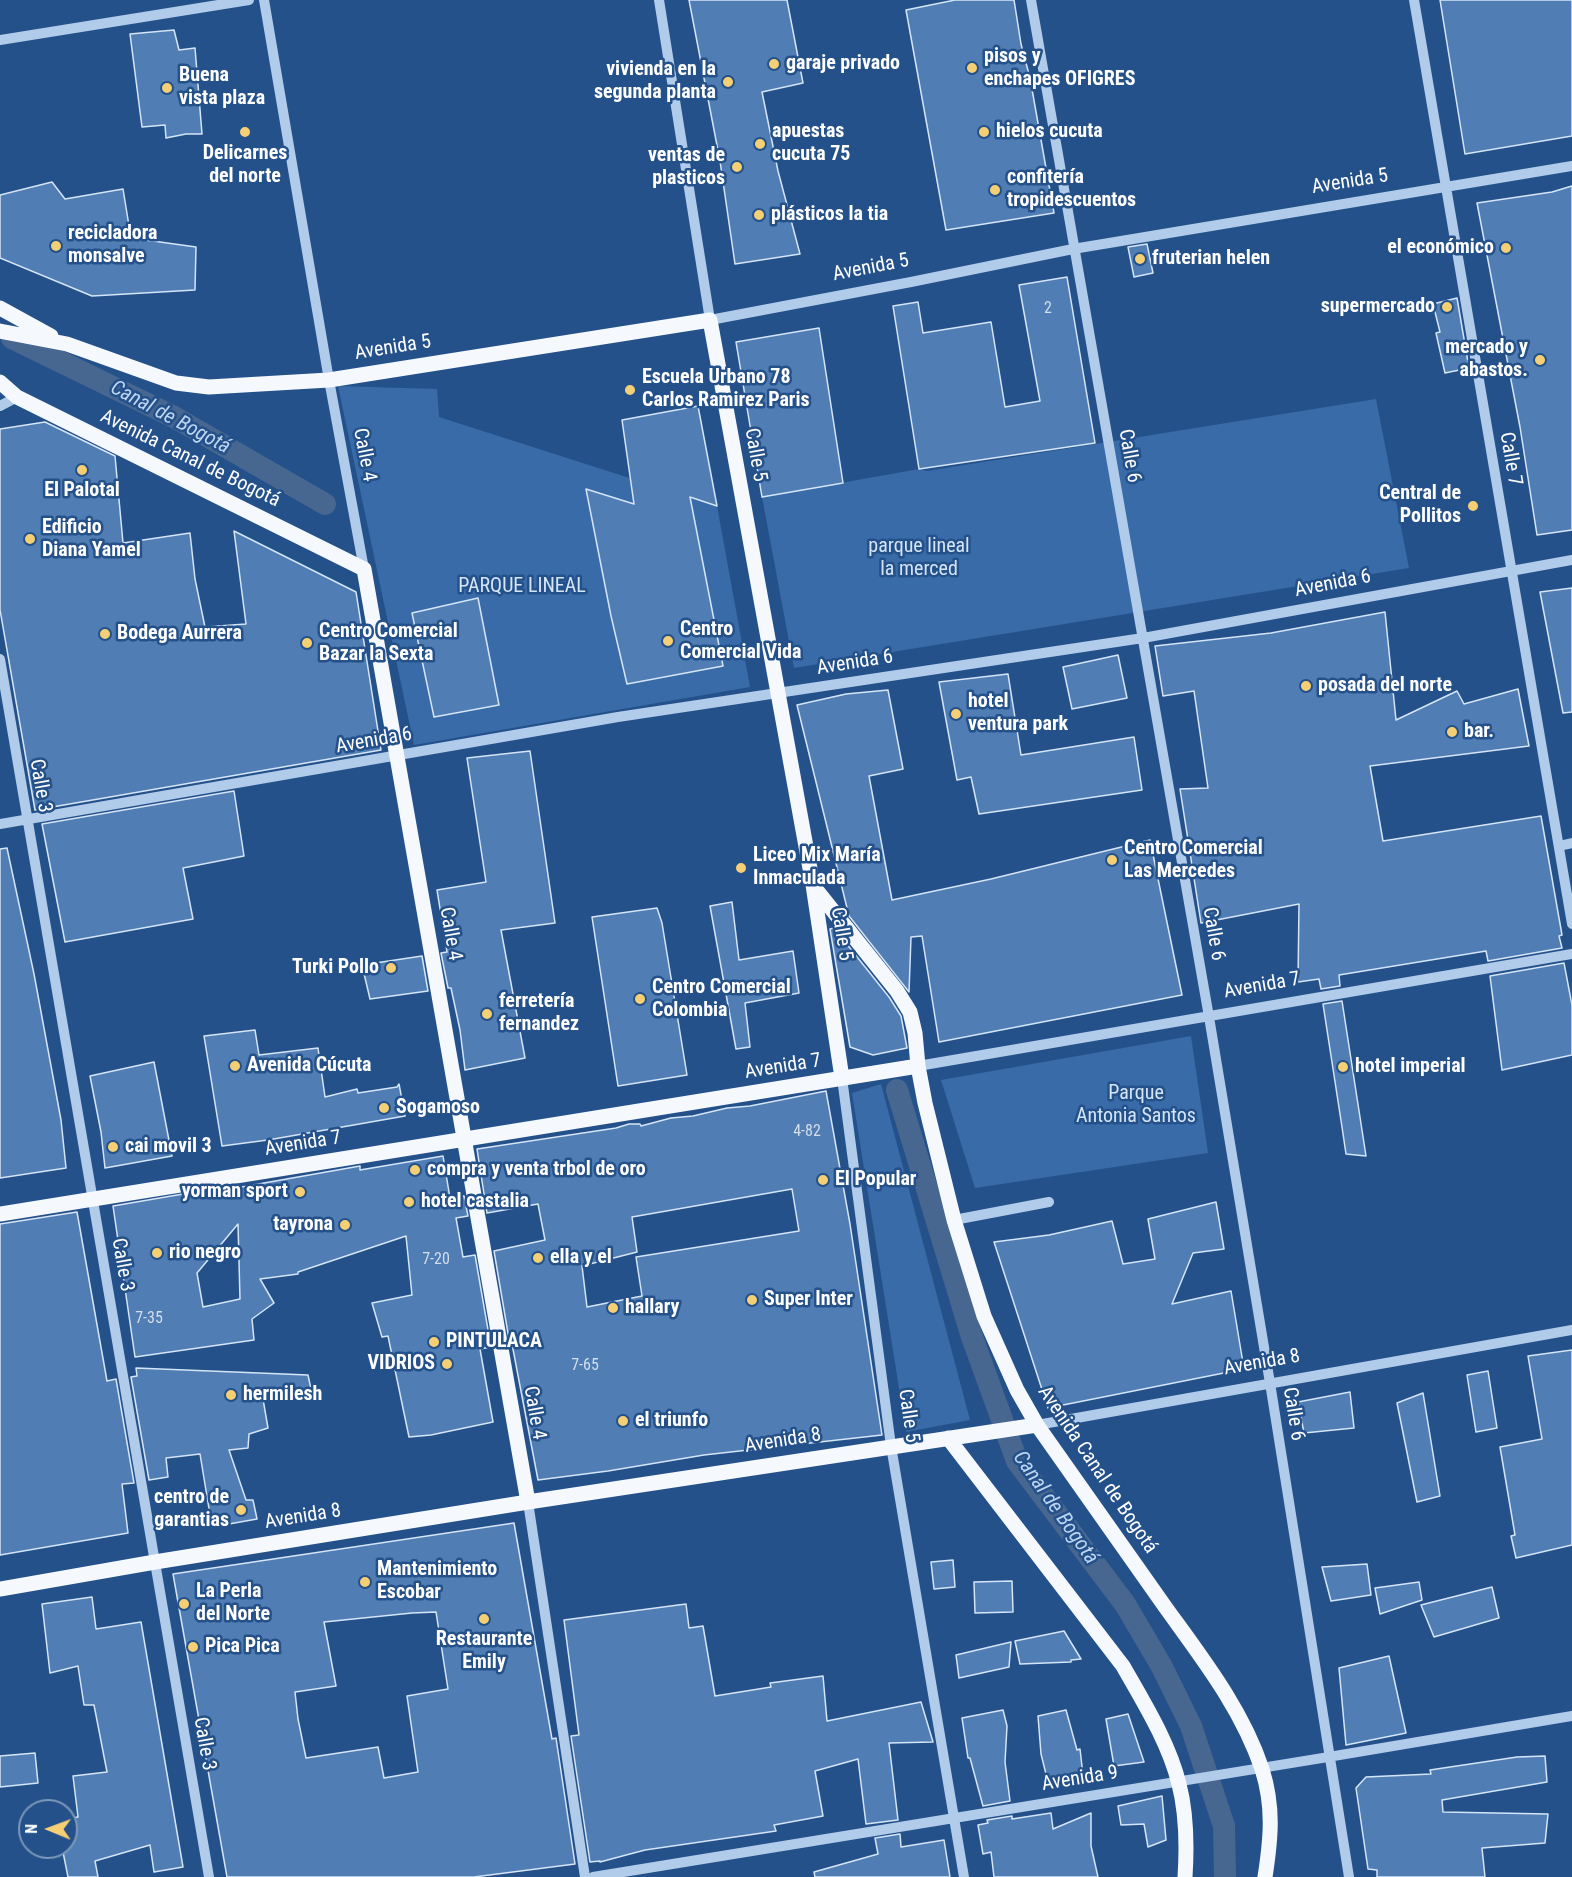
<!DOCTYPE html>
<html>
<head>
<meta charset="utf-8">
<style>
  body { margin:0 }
  #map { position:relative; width:1572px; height:1877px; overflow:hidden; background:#24518a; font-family:"Roboto Condensed",sans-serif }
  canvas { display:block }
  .north { position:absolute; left:18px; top:1799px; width:60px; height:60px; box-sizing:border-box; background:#24518a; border:2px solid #7c97b9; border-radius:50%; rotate:271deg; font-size:16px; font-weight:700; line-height:24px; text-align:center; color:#fff }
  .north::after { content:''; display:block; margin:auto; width:21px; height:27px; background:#f5cf74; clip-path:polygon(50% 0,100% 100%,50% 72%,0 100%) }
</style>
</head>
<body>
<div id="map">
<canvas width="1572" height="1877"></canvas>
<div class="north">N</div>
</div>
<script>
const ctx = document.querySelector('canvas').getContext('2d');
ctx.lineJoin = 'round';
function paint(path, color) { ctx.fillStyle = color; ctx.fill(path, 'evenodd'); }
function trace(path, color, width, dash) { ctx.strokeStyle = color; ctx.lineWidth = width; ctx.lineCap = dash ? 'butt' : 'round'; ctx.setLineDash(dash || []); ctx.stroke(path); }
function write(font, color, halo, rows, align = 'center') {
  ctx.font = font + ' "Roboto Condensed",sans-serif'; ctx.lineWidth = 5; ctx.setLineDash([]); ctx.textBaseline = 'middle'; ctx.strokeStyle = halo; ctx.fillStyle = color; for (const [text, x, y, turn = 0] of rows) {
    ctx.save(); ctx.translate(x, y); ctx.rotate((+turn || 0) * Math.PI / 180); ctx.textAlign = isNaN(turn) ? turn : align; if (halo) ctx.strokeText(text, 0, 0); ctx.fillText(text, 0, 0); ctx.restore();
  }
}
paint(new Path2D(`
  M 338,386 L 437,389 L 439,417 L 717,506 L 750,687 L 414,745 Z
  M 1376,399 L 1409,568 L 794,668 L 762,497 L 919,469 L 927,471 Z
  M 1191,1036 L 1208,1153 L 975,1188 L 941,1080 Z
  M 881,1084 L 970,1420 L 906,1432 L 852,1093 Z`), '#386ba7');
trace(new Path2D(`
  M 12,338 L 174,417 L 325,504
  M 897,1090 L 972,1337 L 1017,1461 L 1125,1604 L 1162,1667 L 1191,1726 L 1224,1826 L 1225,1877`), '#476790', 22);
const building = new Path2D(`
  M 689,0 L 787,0 L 803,83 L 762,92 L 778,171 L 800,254 L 735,264 L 720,161 Z
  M 955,0 L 1014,0 L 1021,44 L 1030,78 L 1054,213 L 946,230 L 906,10 Z
  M 1440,0 L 1572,0 L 1572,136 L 1465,154 Z
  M 174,30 L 179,50 L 195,48 L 202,134 L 186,134 L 166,138 L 165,125 L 142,127 L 130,34 Z
  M 52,182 L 65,199 L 123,189 L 131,238 L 196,247 L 195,290 L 92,296 L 0,258 L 0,195 Z
  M 1572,186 L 1572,530 L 1537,535 L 1520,427 L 1477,203 L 1552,192 Z
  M 1147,244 L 1153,273 L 1134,277 L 1128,247 Z
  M 1067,277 L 1095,443 L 919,469 L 893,306 L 918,302 L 923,333 L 991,322 L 1005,407 L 1040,401 L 1019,285 Z
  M 1457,298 L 1469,368 L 1445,373 L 1436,333 L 1440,332 L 1433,304 Z
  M 819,328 L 843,483 L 762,497 L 736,342 Z
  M 698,406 L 717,506 L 690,497 L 723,666 L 627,684 L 611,616 L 586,489 L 634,504 L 622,420 Z
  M 45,422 L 115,456 L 123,543 L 190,533 L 195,579 L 205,627 L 246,624 L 234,531 L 356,592 L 381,750 L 35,810 L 0,610 L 0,429 Z
  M 1572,588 L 1572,712 L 1563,713 L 1540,592 Z
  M 478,598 L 499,705 L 434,717 L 412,613 Z
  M 1385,612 L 1396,720 L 1457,691 L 1464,704 L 1518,689 L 1529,746 L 1370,766 L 1383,841 L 1541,816 L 1562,935 L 1559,936 L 1562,948 L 1488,961 L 1486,951 L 1339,975 L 1340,986 L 1321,989 L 1319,979 L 1298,982 L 1299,904 L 1201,923 L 1180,789 L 1208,788 L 1194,691 L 1163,696 L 1155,646 L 1271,633 Z
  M 1118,655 L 1127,698 L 1072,709 L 1063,667 Z
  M 1008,674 L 1021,755 L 1134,737 L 1142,790 L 979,814 L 971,777 L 957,780 L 939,682 Z
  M 888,690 L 903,769 L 869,776 L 892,900 L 991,879 L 1150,840 L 1182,995 L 939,1042 L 922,936 L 911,937 L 909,992 L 849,916 L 797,705 L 846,694 Z
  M 530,751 L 555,923 L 501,930 L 525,1058 L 465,1070 L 460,1030 L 451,988 L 448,988 L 441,953 L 447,952 L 437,890 L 486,882 L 467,758 Z
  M 234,791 L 244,856 L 183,868 L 193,919 L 65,942 L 42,824 Z
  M 7,848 L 34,974 L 61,1120 L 66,1168 L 0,1178 L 0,849 Z
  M 732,902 L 739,960 L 793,951 L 799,993 L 745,1003 L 750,1047 L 736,1049 L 710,906 Z
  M 657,908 L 662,923 L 687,1075 L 618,1086 L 592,917 Z
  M 834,928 L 889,997 L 901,1016 L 907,1048 L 873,1055 L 850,1047 L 830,929 Z
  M 422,956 L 428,991 L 370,999 L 362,965 Z
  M 1564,963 L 1572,1005 L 1572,1055 L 1502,1070 L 1490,976 Z
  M 1342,1001 L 1366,1156 L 1346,1154 L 1342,1127 L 1323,1004 Z
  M 255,1030 L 259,1055 L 318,1048 L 325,1097 L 357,1089 L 358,1093 L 397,1087 L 399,1084 L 405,1116 L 268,1140 L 222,1146 L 204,1036 Z
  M 154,1062 L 172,1156 L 105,1168 L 101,1132 L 90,1076 Z
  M 826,1091 L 850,1224 L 882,1435 L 704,1455 L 608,1471 L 538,1480 L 512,1344 L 510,1345 L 494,1251 L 545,1240 L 538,1204 L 487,1213 L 477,1149 L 616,1128 L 629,1124 L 640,1124 L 641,1126 L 671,1118 L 693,1116 L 727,1108 L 750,1106 ZM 792,1189 L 799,1231 L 636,1257 L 642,1296 L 587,1307 L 582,1266 L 637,1252 L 632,1217 Z
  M 443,1156 L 450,1198 L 464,1196 L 468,1216 L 456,1218 L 463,1257 L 475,1255 L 491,1347 L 480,1349 L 493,1422 L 431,1435 L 409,1437 L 388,1336 L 382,1337 L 372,1303 L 412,1295 L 406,1236 L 298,1272 L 298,1274 L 260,1279 L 274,1303 L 252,1319 L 254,1340 L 135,1357 L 113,1206 L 183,1194 L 183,1197 L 202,1194 L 360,1166 L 360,1170 ZM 238,1224 L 240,1299 L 203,1307 L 197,1273 Z
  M 1216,1202 L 1224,1249 L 1193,1253 L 1172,1304 L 1231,1291 L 1244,1369 L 1048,1408 L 994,1242 L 1049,1235 L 1112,1221 L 1123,1264 L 1155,1259 L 1148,1219 Z
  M 77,1212 L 107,1381 L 116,1379 L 134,1483 L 122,1484 L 128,1533 L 0,1555 L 0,1224 Z
  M 1572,1350 L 1572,1545 L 1516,1558 L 1511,1536 L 1515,1535 L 1500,1447 L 1542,1439 L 1528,1356 Z
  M 136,1368 L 308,1375 L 311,1389 L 263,1399 L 268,1428 L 249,1434 L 248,1448 L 229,1450 L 246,1500 L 253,1500 L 257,1519 L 212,1527 L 200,1454 L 166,1458 L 168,1477 L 149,1480 L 131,1377 L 137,1376 Z
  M 1488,1371 L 1497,1428 L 1476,1432 L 1467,1375 Z
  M 1350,1392 L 1354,1428 L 1304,1433 L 1298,1402 Z
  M 1423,1393 L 1440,1496 L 1417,1502 L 1397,1403 Z
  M 514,1523 L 552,1739 L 556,1738 L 575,1864 L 474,1877 L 227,1877 L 173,1574 ZM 436,1612 L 448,1689 L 407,1696 L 418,1772 L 384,1778 L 378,1747 L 306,1758 L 298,1719 L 295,1692 L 336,1686 L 324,1622 L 412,1613 Z
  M 953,1560 L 955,1587 L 934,1589 L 931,1562 Z
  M 1367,1564 L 1371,1595 L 1331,1601 L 1322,1567 Z
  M 1012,1581 L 1013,1612 L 975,1613 L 974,1582 Z
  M 1419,1582 L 1422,1600 L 1380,1614 L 1375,1588 Z
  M 1492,1587 L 1499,1618 L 1434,1637 L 1421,1605 Z
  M 92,1597 L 96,1629 L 141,1622 L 183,1867 L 154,1872 L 150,1845 L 95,1861 L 98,1877 L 68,1877 L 62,1847 L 66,1847 L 66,1819 L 78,1817 L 73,1776 L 107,1772 L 94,1705 L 84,1705 L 78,1666 L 50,1673 L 42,1604 Z
  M 686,1604 L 689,1628 L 703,1626 L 715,1696 L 771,1687 L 770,1683 L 823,1676 L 827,1721 L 921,1702 L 933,1742 L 889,1743 L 898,1820 L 866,1824 L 858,1759 L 815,1771 L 823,1816 L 774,1825 L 776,1831 L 645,1850 L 600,1862 L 600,1861 L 590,1862 L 571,1736 L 579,1735 L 564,1620 Z
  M 1064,1631 L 1081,1659 L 1071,1660 L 1071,1662 L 1020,1664 L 1015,1641 Z
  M 1011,1642 L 1009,1667 L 959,1678 L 956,1655 Z
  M 1389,1656 L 1406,1733 L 1346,1745 L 1339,1668 Z
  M 1003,1710 L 1007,1726 L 1005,1762 L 1010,1801 L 983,1806 L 970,1758 L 968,1758 L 962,1718 Z
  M 1066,1710 L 1077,1750 L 1080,1749 L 1083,1775 L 1048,1782 L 1041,1754 L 1038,1716 Z
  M 1128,1714 L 1144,1762 L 1114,1766 L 1106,1719 Z
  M 35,1753 L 38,1783 L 0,1787 L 0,1756 Z
  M 1545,1756 L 1547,1782 L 1442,1800 L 1443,1812 L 1548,1814 L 1545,1843 L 1482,1848 L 1485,1877 L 1377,1877 L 1377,1870 L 1368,1869 L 1356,1788 L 1366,1777 L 1431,1774 L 1430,1770 L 1517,1757 Z
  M 1162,1796 L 1166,1840 L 1148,1847 L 1144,1824 L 1121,1825 L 1118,1806 Z
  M 1051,1813 L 1053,1829 L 1091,1813 L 1091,1846 L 1098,1877 L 994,1877 L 991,1852 L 983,1854 L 978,1825 L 988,1823 L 987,1820 L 1012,1816 L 1012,1819 Z
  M 900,1834 L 901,1847 L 944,1840 L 950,1877 L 815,1877 L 814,1872 L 878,1854 L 875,1838 Z`);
paint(building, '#507db3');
trace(building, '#d5e5f8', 1.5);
trace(new Path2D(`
  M 264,0 L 329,380 L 364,569
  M 659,0 L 710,320 L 911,282 L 1073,249 L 1572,166
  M 1031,0 L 1209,1017 L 1270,1383 L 1349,1877
  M 1414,0 L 1572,924
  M 0,40 L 249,0
  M 0,406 L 17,397
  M 0,659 L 209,1877
  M 0,824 L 618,717 L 1143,638 L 1572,560
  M 1559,846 L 1572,843
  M 918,1066 L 1572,954
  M 842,1078 L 891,1446 L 964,1877
  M 954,1220 L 1049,1202
  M 1037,1425 L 1572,1330
  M 528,1502 L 585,1877
  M 593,1877 C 919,1823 1246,1772 1572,1716`), '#b1cbea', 10);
trace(new Path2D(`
  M 0,308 L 51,336
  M 0,331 L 67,344 L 176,383 L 209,387 L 329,380 L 710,320 L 813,885 L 842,1078
  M 0,382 L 17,397 L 364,569 L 528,1502
  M 814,887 L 897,991 L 910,1012 L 915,1033 L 918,1066 L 925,1103 L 954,1220 L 984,1316 L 1017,1390 L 1037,1425 C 1080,1486 1123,1547 1166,1608 C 1202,1658 1242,1709 1262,1769 C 1274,1807 1271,1838 1265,1877
  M 0,1214 L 918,1066
  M 948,1438 L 1123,1666 C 1144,1703 1169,1743 1179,1784 C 1187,1815 1187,1846 1185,1877
  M 0,1589 L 155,1562 L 528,1502 L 1037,1425`), '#f5f9fe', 15);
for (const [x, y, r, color] of [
  [774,64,6,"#f5cf74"],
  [972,68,6,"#f5cf74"],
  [728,82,6,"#f5cf74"],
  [167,88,6,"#f5cf74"],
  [245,132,6,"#f5cf74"],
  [984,132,6,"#f5cf74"],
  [760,144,6,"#f5cf74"],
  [737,167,6,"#f5cf74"],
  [995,190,6,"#f5cf74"],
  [759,215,6,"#f5cf74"],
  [56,246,6,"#f5cf74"],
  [1506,248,6,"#f5cf74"],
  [1140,259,6,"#f5cf74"],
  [1447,307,6,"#f5cf74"],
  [1540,360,6,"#f5cf74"],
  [630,390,6,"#f5cf74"],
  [82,470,6,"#f5cf74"],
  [1473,506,6,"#f5cf74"],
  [30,539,6,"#f5cf74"],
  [105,634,6,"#f5cf74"],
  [668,641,6,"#f5cf74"],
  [307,643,6,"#f5cf74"],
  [1306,686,6,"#f5cf74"],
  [956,714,6,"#f5cf74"],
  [1452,732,6,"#f5cf74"],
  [1112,860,6,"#f5cf74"],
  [741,868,6,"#f5cf74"],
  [391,968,6,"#f5cf74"],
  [640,999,6,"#f5cf74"],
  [487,1014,6,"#f5cf74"],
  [235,1066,6,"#f5cf74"],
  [1343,1067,6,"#f5cf74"],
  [384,1108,6,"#f5cf74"],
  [113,1147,6,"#f5cf74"],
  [415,1170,6,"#f5cf74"],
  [823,1180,6,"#f5cf74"],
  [300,1192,6,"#f5cf74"],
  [409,1202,6,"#f5cf74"],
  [345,1225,6,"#f5cf74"],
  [157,1253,6,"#f5cf74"],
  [538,1258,6,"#f5cf74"],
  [752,1300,6,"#f5cf74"],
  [613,1308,6,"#f5cf74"],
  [434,1342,6,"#f5cf74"],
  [447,1364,6,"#f5cf74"],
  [231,1395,6,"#f5cf74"],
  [623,1421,6,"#f5cf74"],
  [241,1510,6,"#f5cf74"],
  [365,1582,6,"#f5cf74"],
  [184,1604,6,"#f5cf74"],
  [484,1619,6,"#f5cf74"],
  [193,1647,6,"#f5cf74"]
]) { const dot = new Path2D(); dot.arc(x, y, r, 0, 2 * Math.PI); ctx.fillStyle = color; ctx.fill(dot); trace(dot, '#24518a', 2); }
write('16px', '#d3deec', null, [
  ["2",1048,309],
  ["4-82",807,1132],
  ["7-20",436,1260],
  ["7-35",149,1319],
  ["7-65",585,1366]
]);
write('bold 20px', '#fff', '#24518a', [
  ["pisos y",984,57],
  ["enchapes OFIGRES",984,80],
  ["garaje privado",786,64],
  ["vivienda en la",716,70,"right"],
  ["segunda planta",716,93,"right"],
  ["Buena",179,76],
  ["vista plaza",179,99],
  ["apuestas",772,132],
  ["cucuta 75",772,155],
  ["hielos cucuta",996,132],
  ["Delicarnes",245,154,"center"],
  ["del norte",245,177,"center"],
  ["ventas de",725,156,"right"],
  ["plasticos",725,179,"right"],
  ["confitería",1007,178],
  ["tropidescuentos",1007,201],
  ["plásticos la tia",771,215],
  ["recicladora",68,234],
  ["monsalve",68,257],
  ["el económico",1494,248,"right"],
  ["fruterian helen",1152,259],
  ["supermercado",1435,307,"right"],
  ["mercado y",1528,348,"right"],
  ["abastos.",1528,371,"right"],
  ["Escuela Urbano 78",642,378],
  ["Carlos Ramirez Paris",642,401],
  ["El Palotal",82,491,"center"],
  ["Central de",1461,494,"right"],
  ["Pollitos",1461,517,"right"],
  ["Edificio",42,528],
  ["Diana Yamel",42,551],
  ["Centro",680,630],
  ["Comercial Vida",680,653],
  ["Centro Comercial",319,632],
  ["Bazar la Sexta",319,655],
  ["Bodega Aurrera",117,634],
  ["posada del norte",1318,686],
  ["hotel",968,702],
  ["ventura park",968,725],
  ["bar.",1464,732],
  ["Centro Comercial",1124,849],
  ["Las Mercedes",1124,872],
  ["Liceo Mix María",753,856],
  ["Inmaculada",753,879],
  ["Turki Pollo",379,968,"right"],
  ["Centro Comercial",652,988],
  ["Colombia",652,1011],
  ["ferretería",499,1002],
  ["fernandez",499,1025],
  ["Avenida Cúcuta",247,1066],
  ["hotel imperial",1355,1067],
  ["Sogamoso",396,1108],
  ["cai movil 3",125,1147],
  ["compra y venta trbol de oro",427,1170],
  ["El Popular",835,1180],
  ["yorman sport",288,1192,"right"],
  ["hotel castalia",421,1202],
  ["tayrona",333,1225,"right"],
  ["rio negro",169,1253],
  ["ella y el",550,1258],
  ["Super Inter",764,1300],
  ["hallary",625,1308],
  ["PINTULACA",446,1342],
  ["VIDRIOS",435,1364,"right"],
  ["hermilesh",243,1395],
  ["el triunfo",635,1421],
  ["centro de",229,1498,"right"],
  ["garantias",229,1521,"right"],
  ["Mantenimiento",377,1570],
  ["Escobar",377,1593],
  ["La Perla",196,1592],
  ["del Norte",196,1615],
  ["Restaurante",484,1640,"center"],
  ["Emily",484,1663,"center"],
  ["Pica Pica",205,1647]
], 'left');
write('20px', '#fff', '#24518a', [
  ["Avenida 5",1350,182,-9],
  ["Avenida 5",871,268,-11],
  ["Avenida 5",393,348,-9],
  ["Calle 4",364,455,79],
  ["Calle 5",755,455,80],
  ["Calle 6",1129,456,80],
  ["Avenida Canal de Bogotá",190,459,26],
  ["Calle 7",1510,459,80],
  ["Avenida 6",1333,584,-11],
  ["Avenida 6",855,663,-9],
  ["Avenida 6",374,741,-10],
  ["Calle 3",40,786,80],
  ["Calle 4",450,934,80],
  ["Calle 5",841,934,81],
  ["Calle 6",1213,934,80],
  ["Avenida 7",1262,986,-10],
  ["Avenida 7",783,1067,-9],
  ["Avenida 7",303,1144,-9],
  ["Calle 3",122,1265,80],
  ["Avenida 8",1262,1363,-10],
  ["Calle 4",534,1413,80],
  ["Calle 6",1293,1414,81],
  ["Calle 5",908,1416,82],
  ["Avenida 8",783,1441,-9],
  ["Avenida Canal de Bogotá",1097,1470,56],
  ["Avenida 8",303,1517,-9],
  ["Calle 3",204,1744,80],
  ["Avenida 9",1080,1779,-9]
]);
write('20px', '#d5e5f8', '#24518a', [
  ["parque lineal",919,547],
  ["la merced",919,570],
  ["PARQUE LINEAL",522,587],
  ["Parque",1136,1094],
  ["Antonia Santos",1136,1117]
]);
write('italic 21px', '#bdd5f1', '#24518a', [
  ["Canal de Bogotá",170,418,28],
  ["Canal de Bogotá",1055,1508,55]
]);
</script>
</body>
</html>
